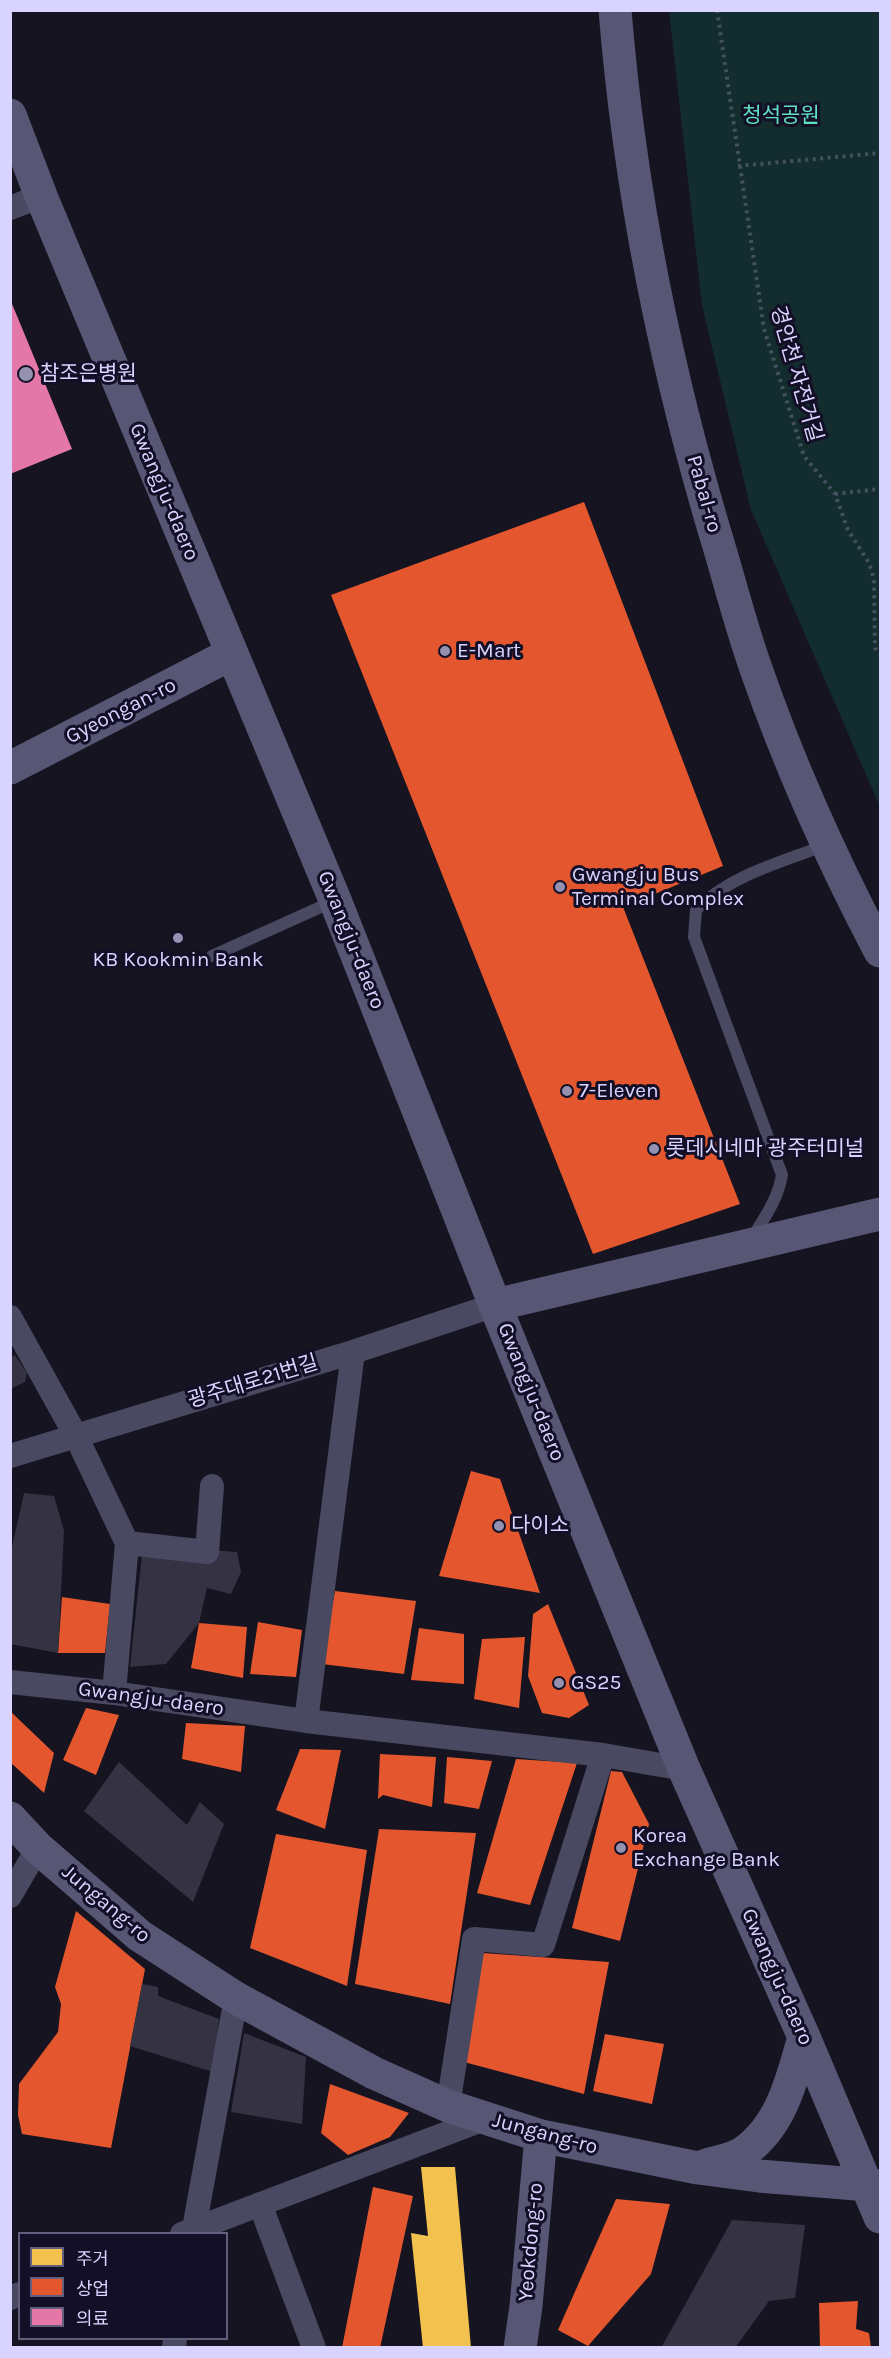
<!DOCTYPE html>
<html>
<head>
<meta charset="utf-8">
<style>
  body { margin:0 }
  #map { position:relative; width:891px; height:2358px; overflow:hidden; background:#161421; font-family:Karla,"Noto Sans KR",sans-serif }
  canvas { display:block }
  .frame { position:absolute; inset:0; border:12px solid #d9d4ff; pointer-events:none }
  .legend { position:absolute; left:18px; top:2232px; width:210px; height:108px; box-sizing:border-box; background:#130f26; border:2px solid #625e7d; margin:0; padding:8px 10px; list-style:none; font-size:18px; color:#d9d4ff }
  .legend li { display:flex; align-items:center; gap:12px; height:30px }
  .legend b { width:30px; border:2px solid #625e7d }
</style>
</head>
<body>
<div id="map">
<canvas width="891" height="2358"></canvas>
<div class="frame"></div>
<ul class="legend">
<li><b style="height:16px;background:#f2c14e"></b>주거</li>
<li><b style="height:16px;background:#e4572e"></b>상업</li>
<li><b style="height:16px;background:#e377a8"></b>의료</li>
</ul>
</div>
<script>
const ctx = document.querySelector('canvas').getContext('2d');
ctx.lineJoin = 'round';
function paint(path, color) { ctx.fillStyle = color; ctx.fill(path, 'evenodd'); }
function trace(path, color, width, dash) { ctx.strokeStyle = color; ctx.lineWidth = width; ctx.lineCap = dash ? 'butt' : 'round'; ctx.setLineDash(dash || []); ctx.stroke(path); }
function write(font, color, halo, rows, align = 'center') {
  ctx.font = font + ' Karla,"Noto Sans KR",sans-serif'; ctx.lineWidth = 6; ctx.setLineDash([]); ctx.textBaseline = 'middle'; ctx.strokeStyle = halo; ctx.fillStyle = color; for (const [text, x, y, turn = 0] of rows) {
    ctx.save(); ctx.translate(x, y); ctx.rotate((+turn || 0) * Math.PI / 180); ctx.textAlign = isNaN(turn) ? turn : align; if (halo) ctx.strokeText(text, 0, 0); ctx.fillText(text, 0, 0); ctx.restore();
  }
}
paint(new Path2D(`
  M 669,11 L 880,11 L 880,807 L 751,510 L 702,305 Z`), '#132c2d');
paint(new Path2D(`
  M 421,2167 L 455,2167 L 471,2348 L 423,2348 L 411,2233 L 428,2236 Z`), '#f2c14e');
paint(new Path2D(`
  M 584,502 L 723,866 L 623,907 L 740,1204 L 593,1254 L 331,595 Z
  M 471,1471 L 500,1479 L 540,1593 L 439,1576 Z
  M 335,1591 L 416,1601 L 404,1674 L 322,1664 Z
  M 62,1597 L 110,1604 L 105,1653 L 58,1653 Z
  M 548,1604 L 589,1705 L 569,1718 L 542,1713 L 528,1676 L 533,1614 Z
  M 258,1622 L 302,1630 L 296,1677 L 250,1674 Z
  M 199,1623 L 247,1627 L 243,1678 L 191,1668 Z
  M 419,1628 L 464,1634 L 464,1684 L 411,1680 Z
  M 525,1637 L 519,1708 L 474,1699 L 482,1639 Z
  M 86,1708 L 119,1715 L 96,1775 L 63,1760 Z
  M 10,1711 L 54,1753 L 44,1793 L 10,1762 Z
  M 186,1723 L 245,1726 L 241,1772 L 182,1759 Z
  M 300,1749 L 341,1750 L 325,1829 L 276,1810 Z
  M 380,1754 L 436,1757 L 432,1807 L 383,1795 L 378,1799 Z
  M 447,1757 L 492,1761 L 479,1809 L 444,1803 Z
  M 516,1759 L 577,1763 L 530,1905 L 477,1893 Z
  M 611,1771 L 622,1772 L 649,1824 L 620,1941 L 572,1928 Z
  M 379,1829 L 476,1833 L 450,2004 L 355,1984 Z
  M 276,1834 L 367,1850 L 347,1986 L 250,1948 Z
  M 76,1911 L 145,1969 L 111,2148 L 22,2134 L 18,2115 L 19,2084 L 58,2032 L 61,2004 L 55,1987 Z
  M 483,1953 L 609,1962 L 584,2094 L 464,2062 Z
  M 605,2034 L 664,2044 L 652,2104 L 593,2091 Z
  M 330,2084 L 409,2113 L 390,2137 L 348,2155 L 321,2133 Z
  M 373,2187 L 413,2196 L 380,2348 L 342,2348 Z
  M 616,2199 L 670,2204 L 651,2274 L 588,2346 L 558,2330 Z
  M 858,2301 L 856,2329 L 869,2333 L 871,2348 L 820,2348 L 819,2303 Z`), '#e4572e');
paint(new Path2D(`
  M 10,299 L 72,449 L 10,474 Z`), '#e377a8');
paint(new Path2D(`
  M 15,1355 L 27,1373 L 25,1382 L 10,1389 L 10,1358 Z
  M 24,1493 L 54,1496 L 64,1531 L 58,1653 L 10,1644 L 10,1556 Z
  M 154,1546 L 237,1552 L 241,1572 L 231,1594 L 207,1588 L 199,1623 L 166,1664 L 130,1667 L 142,1554 Z
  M 119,1762 L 187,1825 L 200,1802 L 224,1824 L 193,1902 L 84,1811 Z
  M 142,1984 L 158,1987 L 158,1996 L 219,2019 L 213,2072 L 130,2046 Z
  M 244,2033 L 306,2057 L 302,2124 L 231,2112 Z
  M 732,2220 L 805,2225 L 795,2298 L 769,2301 L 735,2348 L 661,2348 Z`), '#343243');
trace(new Path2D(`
  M 717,10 L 764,329 L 804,456 L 835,494 L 848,530 L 869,563 L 874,579 L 875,648 L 880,654
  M 738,166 L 880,153
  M 835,494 L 880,489`), '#44505f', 4, [3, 4.5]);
trace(new Path2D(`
  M 212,956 L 334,901
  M 752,1238 C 765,1217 778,1199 782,1175 L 694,937 L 696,910 C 730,875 782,862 826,845`), '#4a4962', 12);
trace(new Path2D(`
  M 10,208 L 41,196
  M 10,1317 L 76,1436 L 127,1543 L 114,1693
  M 10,1456 L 353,1352 L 495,1305
  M 127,1543 L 207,1552 L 212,1486
  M 10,1682 L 114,1693 L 306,1721 L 603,1755 L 684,1769
  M 306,1721 L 353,1352
  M 10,1896 L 38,1848
  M 448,2106 L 474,1939 L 543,1945 L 603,1755
  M 260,2204 L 314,2348
  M 182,2234 L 487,2118
  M 193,2234 L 236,1998
  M 10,2298 L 20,2294
  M 174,2348 L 175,2338`), '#4a4962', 24);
trace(new Path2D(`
  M 615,10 C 630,195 667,376 721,553 C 732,591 742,629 755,666 C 789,764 832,860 880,951
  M 10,115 L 41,196 L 335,900 L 495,1305 L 684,1769 L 804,2037 L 880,2217
  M 10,768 L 231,654
  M 495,1305 L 880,1214
  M 10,1818 L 38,1848 L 140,1936 L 236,1998 L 374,2073 L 448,2106 L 541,2136 L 698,2168 L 759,2176 L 880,2186
  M 704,2166 C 716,2162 734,2159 744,2152 C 782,2125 792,2079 804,2037
  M 520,2348 L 526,2306 L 541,2136`), '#575674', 33);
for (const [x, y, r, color] of [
  [26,374,8,"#9591b1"],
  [445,651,6,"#9591b1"],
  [560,887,6,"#9591b1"],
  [178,938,6,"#9591b1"],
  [567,1091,6,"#9591b1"],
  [654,1149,6,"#9591b1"],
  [499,1526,6,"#9591b1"],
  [559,1683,6,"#9591b1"],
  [621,1848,6,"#9591b1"]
]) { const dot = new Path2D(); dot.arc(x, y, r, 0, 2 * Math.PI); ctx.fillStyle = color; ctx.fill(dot); trace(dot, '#130f26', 2); }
write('21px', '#5fe0c0', '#130f26', [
  ["청석공원",781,116]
]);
write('21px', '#d9d4ff', '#130f26', [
  ["참조은병원",40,374],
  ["E-Mart",457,651],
  ["Gwangju Bus",572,875],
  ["Terminal Complex",572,899],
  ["KB Kookmin Bank",178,960,"center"],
  ["7-Eleven",579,1091],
  ["롯데시네마 광주터미널",666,1149],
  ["다이소",511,1526],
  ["GS25",571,1683],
  ["Korea",633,1836],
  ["Exchange Bank",633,1860]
], 'left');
write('21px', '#d9d4ff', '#130f26', [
  ["경안천 자전거길",796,374,74],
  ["Gwangju-daero",164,492,67],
  ["Pabal-ro",704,494,74],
  ["Gyeongan-ro",121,711,-27],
  ["Gwangju-daero",351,940,68],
  ["광주대로21번길",253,1382,-17],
  ["Gwangju-daero",531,1392,68],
  ["Gwangju-daero",151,1699,8],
  ["Jungang-ro",106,1904,40],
  ["Gwangju-daero",777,1977,66],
  ["Jungang-ro",545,2134,15],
  ["Yeokdong-ro",531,2242,-85]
]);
</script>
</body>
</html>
